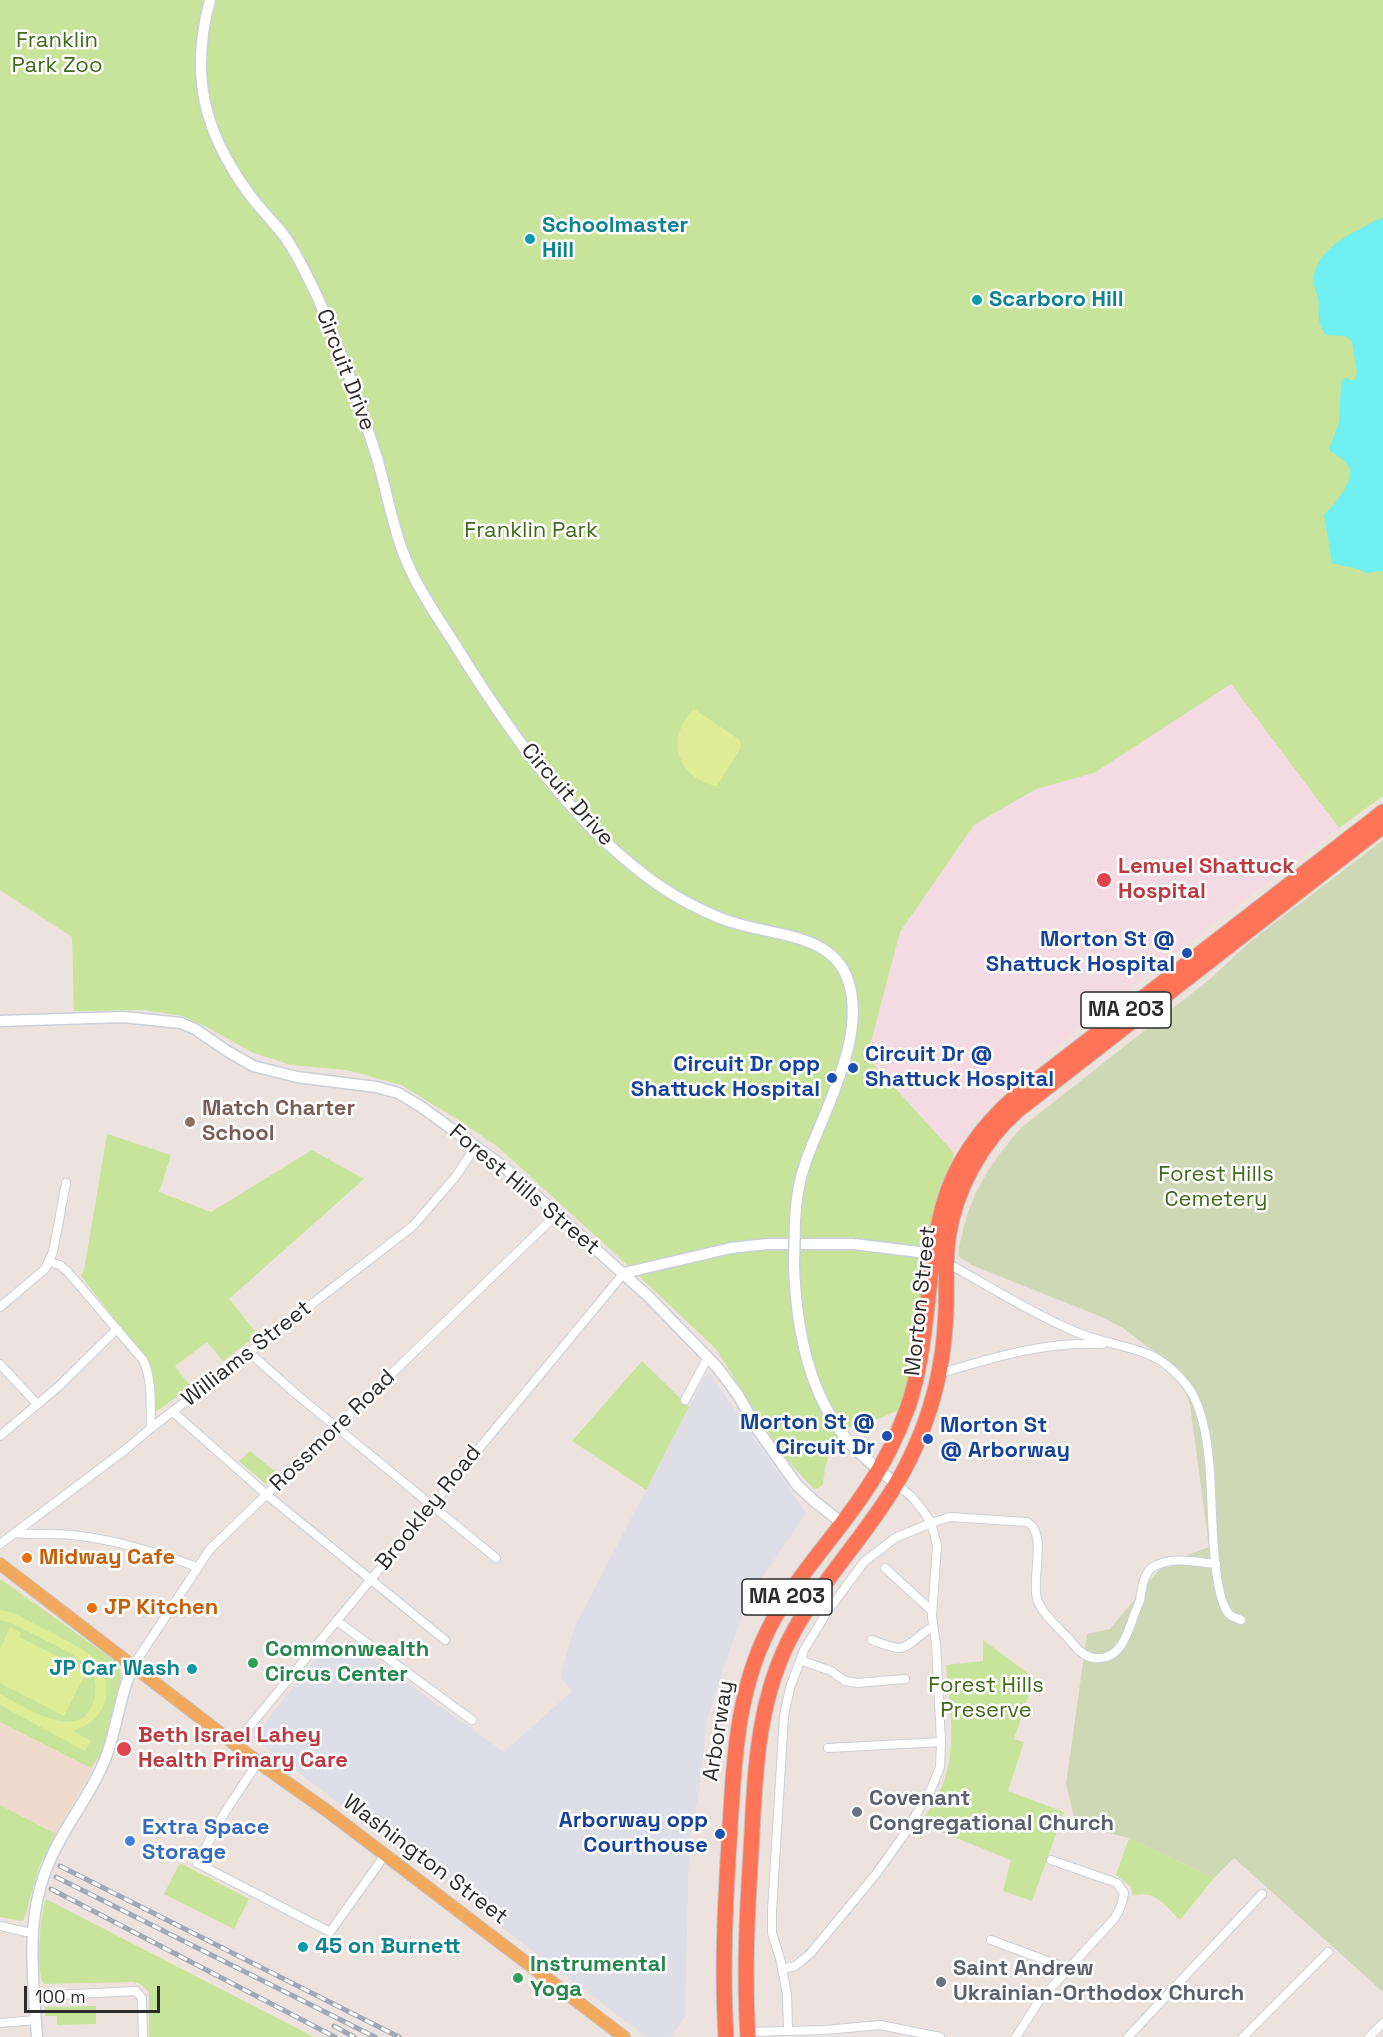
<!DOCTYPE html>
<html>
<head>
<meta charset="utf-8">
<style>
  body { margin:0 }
  #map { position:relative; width:1383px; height:2037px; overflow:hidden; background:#ede3de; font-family:"Space Grotesk",sans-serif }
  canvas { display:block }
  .scale { position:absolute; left:24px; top:1986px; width:136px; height:27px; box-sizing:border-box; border:3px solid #2c2c2c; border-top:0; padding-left:8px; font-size:18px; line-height:21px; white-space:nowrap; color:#2c2c2c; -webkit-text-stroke:4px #fff; paint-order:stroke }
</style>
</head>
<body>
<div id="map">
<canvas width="1383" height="2037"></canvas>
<div class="scale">100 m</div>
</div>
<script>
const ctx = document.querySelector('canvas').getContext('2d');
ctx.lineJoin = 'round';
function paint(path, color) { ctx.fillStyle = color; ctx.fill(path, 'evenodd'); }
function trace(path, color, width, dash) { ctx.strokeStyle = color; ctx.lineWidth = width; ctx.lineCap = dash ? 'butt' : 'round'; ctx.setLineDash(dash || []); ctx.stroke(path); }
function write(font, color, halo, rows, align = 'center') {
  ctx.font = font + ' "Space Grotesk",sans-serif'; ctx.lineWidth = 5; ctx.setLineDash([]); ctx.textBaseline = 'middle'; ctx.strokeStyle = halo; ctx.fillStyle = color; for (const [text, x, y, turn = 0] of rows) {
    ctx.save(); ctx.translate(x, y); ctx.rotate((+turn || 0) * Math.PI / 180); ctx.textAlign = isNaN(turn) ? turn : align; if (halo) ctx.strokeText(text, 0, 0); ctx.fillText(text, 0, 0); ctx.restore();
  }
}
paint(new Path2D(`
  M 708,1371 L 806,1513 L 749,1597 L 723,1669 L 707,1720 L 699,1791 L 689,1843 L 685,2017 L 671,2037 L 646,2037 L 253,1738 L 329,1642 L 338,1642 L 355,1646 L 504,1752 L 572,1691 L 560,1677 L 575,1626 Z`), '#dedee6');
paint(new Path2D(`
  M 0,1578 L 118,1663 L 121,1677 L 108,1742 L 56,1834 L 0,1805 Z`), '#efdbcd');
paint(new Path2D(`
  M 1231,684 L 1339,828 L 1087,1022 L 1005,1090 L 973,1123 L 954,1153 L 867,1057 L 900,932 L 974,825 L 1036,789 L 1094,773 Z`), '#f4dbe3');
paint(new Path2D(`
  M 0,0 L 1383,0 L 1383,796 L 1339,828 L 1231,684 L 1094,773 L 1036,789 L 974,825 L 900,932 L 867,1057 L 954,1153 L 931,1240 L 917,1348 L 906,1399 L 897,1411 L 873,1421 L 845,1429 L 833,1441 L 825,1468 L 823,1484 L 819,1488 L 814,1489 L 810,1485 L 782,1454 L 716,1349 L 621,1259 L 498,1147 L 457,1119 L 401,1085 L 347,1070 L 291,1065 L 251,1052 L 205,1026 L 182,1016 L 144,1010 L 74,1011 L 72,937 L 0,890 Z
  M 107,1134 L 171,1155 L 159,1192 L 211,1212 L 312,1150 L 364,1179 L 229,1299 L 258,1335 L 223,1361 L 207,1342 L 175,1366 L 191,1387 L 154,1413 L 143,1356 L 81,1276 L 84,1270 Z
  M 642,1361 L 689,1407 L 646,1490 L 572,1441 Z
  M 250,1451 L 278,1474 L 266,1484 L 239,1461 Z
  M 0,1579 L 118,1663 L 121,1677 L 108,1742 L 91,1768 L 0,1722 Z
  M 983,1640 L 1034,1678 L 1014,1739 L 1024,1742 L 1008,1791 L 1064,1812 L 1032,1901 L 1003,1891 L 1011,1860 L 921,1824 C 929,1809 940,1794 945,1778 C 957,1743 949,1701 946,1665 L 983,1661 Z
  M 0,1805 L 56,1834 L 39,1867 L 24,1920 L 22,1921 L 0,1917 Z
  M 1129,1838 L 1214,1878 L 1180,1920 C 1165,1906 1155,1889 1133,1896 L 1131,1887 L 1116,1875 Z
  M 180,1863 L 249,1899 L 234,1929 L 164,1894 Z
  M 46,1899 L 314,2037 L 149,2037 L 149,1992 L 140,1984 L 133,1982 L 44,1984 C 35,1973 40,1913 46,1899 Z
  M 96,2006 L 96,2024 L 57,2025 L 57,2016 L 45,2016 L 45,2007 Z`), '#c7e49a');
paint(new Path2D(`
  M 1383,840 L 1383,1992 L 1234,1858 L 1214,1878 L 1129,1838 L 1076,1825 L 1066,1784 L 1087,1634 L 1110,1629 L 1164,1564 L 1209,1547 L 1190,1405 L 1178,1370 L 1123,1328 L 1102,1317 L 974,1266 L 959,1257 C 957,1250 960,1243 962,1235 C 971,1192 993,1159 1022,1127 L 1210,979 L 1251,941 Z`), '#cfd8b5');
paint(new Path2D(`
  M 694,709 L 740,740 L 741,747 L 717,786 C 677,779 665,737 694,709 Z
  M 0,1610 L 12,1612 C 31,1623 89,1649 100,1664 C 106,1674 107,1685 106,1696 C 103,1715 90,1725 73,1731 L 91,1741 L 85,1751 L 0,1705 L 0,1694 C 25,1707 85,1748 95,1696 C 97,1685 95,1674 88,1666 C 76,1653 29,1633 11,1623 L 0,1620 Z
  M 10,1627 L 21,1633 L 19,1637 L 87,1671 L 64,1716 L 0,1683 L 0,1649 Z`), '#deec96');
paint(new Path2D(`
  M 1383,218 L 1383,571 L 1367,573 L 1355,568 L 1335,564 L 1332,563 L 1324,515 C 1334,505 1357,480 1348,465 C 1344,459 1335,455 1329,450 L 1339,422 L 1341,383 L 1343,379 L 1347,378 L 1352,381 L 1355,379 L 1357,372 L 1352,341 L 1345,336 L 1326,335 C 1316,323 1320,313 1318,299 C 1317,294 1315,290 1314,285 C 1310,259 1338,240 1358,230 C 1367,226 1373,220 1383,218 Z`), '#70f0f0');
const street = new Path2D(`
  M 49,1262 L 60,1265 L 68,1272 L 143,1360 C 153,1379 150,1407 151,1428
  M 947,1263 C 989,1286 1031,1313 1076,1332 C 1099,1342 1126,1345 1150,1355 C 1166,1362 1184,1379 1193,1395 C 1203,1414 1207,1439 1209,1461 C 1213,1492 1210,1593 1229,1614 C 1232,1617 1236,1618 1241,1620
  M 0,1307 L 45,1269 L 53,1252 L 66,1183
  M 250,1353 L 296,1394 L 496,1558
  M 0,1364 L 37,1404
  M 938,1374 C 992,1358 1045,1341 1102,1344
  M 685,1400 L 708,1357
  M 173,1412 L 267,1495 L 445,1640
  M 0,1436 L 59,1386 L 117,1329
  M 15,1533 C 33,1535 52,1533 71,1535 C 108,1538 163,1554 197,1567
  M 0,1544 L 125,1450 L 151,1428 L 413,1226 L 456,1176 L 476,1146
  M 885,1568 L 932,1611
  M 337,1621 L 472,1720
  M 872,1640 C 880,1643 892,1648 900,1648 C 911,1647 922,1631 933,1627
  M 800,1660 L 831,1671 L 845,1681 L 857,1683 L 905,1679
  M 133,1666 L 210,1549 L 556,1215
  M 235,1744 L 624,1273
  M 828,1748 L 941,1742
  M 258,1762 L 225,1812 L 197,1863 L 330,1932 L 385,1855
  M 0,1926 L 31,1933
  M 991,1940 L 1069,1969
  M 782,1969 L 795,1966 L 810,1954 L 876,1874 L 906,1832 L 932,1787 L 940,1767 L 941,1742 L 936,1644 L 932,1617 L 937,1545 L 931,1523 L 924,1512 L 912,1497 L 896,1484
  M 34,1996 L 136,1991 L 142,1998 L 143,2037
  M 0,2023 L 36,2020
  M 788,2029 L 787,1995 L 781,1962 L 772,1933 L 772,1911 L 784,1716 L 790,1688 L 804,1650 L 827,1612 L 864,1562 L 895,1538 L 931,1523 L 950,1517 L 1027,1522 C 1048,1533 1031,1577 1037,1599 C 1042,1614 1058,1627 1068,1638 C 1075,1646 1082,1656 1093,1658 C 1118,1661 1125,1640 1132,1621 C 1134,1614 1138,1607 1140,1600 C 1142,1589 1143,1573 1153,1567 C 1172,1556 1196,1562 1216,1564
  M 748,2032 L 825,2030 L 880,2025 L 940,2037
  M 1016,2037 L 1039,2001 L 1114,1919 C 1120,1910 1123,1903 1124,1893 L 1117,1883 L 1051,1860
  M 1128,2037 L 1262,1894
  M 1243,2037 L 1328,1952
  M 1369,2037 L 1383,2023`);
const secondary = new Path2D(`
  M 210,0 C 190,73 203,130 247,191 C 258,207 273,221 285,237 C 298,255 307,276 317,296 C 340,349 360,403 377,458 C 386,488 392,524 403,552 C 415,585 435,613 454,643 C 496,711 550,791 609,845 C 634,868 663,891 694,906 C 709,914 726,921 742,925 C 778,935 829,936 846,975 C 870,1031 825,1108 806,1161 C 799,1180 796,1200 795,1220
  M 0,1021 L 123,1017 L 181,1023 L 195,1029 L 227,1051 L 253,1066 L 297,1077 L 376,1087 L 398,1093 L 420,1106 L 504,1167 L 648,1296 L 717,1367 L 738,1395 L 758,1430 L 797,1485 L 814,1501 L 842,1523
  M 794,1266 C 796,1324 808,1391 845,1437 C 859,1455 878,1469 896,1484
  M 624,1273 L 731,1248 L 767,1244 L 853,1244 L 919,1252 L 940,1259
  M 37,2037 C 33,1975 24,1916 51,1858 C 66,1824 90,1796 104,1762 C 117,1731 119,1696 133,1666`);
const primary = new Path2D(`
  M 0,1564 L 258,1762 L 330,1813 L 624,2037`);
const highway = new Path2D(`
  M 726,2037 C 722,1972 725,1908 729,1844 C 734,1765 735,1687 775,1617 C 802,1569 841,1530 870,1484 C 886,1460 898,1434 908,1407 C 930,1342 925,1272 943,1206 C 955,1163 982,1126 1015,1097 L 1383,812
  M 748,2037 C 744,1975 747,1914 751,1852 C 755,1775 756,1698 795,1629 C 820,1585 854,1548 882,1506 C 903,1476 919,1443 930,1408 C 940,1376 945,1342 946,1309 C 947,1286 945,1262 948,1239 C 955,1189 981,1143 1018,1110 L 1383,826`);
trace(street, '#c9d0d9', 10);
trace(secondary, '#c9d0d9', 13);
trace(primary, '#c4c4c4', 14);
trace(highway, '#c4c4c4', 17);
trace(street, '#fff', 8);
trace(secondary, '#fff', 10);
trace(primary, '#f2a95e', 12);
trace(highway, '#ff7457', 15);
const rail = new Path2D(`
  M 60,1866 L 399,2037
  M 56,1877 L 375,2037
  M 51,1889 L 335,2037
  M 334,2026 L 354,2037`);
trace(rail, '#a0a9b6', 5);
trace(rail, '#fff', 3, [9]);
const secondaryBridge = new Path2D(`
  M 794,1266 L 795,1220`);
trace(secondaryBridge, '#c9d0d9', 13, []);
trace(secondaryBridge, '#fff', 10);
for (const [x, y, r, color] of [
  [530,239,6,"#0f9aa8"],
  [977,300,6,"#0f9aa8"],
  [1104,880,8,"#e0444e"],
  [1187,953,6,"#1a4fb4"],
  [853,1068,6,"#1a4fb4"],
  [832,1078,6,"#1a4fb4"],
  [190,1122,6,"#8d6e63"],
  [887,1436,6,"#1a4fb4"],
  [928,1439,6,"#1a4fb4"],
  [27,1558,6,"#e8710a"],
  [92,1608,6,"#e8710a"],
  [253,1663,6,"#2e9e5b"],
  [192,1669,6,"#0f9aa8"],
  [124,1749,8,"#e0444e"],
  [857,1812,6,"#6b7280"],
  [720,1834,6,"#1a4fb4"],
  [130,1841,6,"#3f7fe0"],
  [303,1947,6,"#0f9aa8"],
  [518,1978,6,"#2e9e5b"],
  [941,1982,6,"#6b7280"]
]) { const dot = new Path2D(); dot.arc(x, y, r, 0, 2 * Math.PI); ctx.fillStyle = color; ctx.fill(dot); trace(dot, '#fff', 2); }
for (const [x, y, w] of [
  [1126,1010,90],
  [787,1597,90]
]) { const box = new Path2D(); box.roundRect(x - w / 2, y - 18, w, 36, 4.5); ctx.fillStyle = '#fff'; ctx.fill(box); trace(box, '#2c2c2c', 1.5); }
write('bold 21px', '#2c2c2c', null, [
  ["MA 203",1126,1010],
  ["MA 203",787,1597]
]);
write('22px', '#406b1a', '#fff', [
  ["Franklin",57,41],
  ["Park Zoo",57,66],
  ["Franklin Park",531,531],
  ["Forest Hills",1216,1175],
  ["Cemetery",1216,1200],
  ["Forest Hills",986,1686],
  ["Preserve",986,1711]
]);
write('bold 22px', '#0d838f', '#fff', [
  ["Schoolmaster",542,226],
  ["Hill",542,251],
  ["Scarboro Hill",989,300],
  ["JP Car Wash",180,1669,"right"],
  ["45 on Burnett",315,1947]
], 'left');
write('22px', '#2c2c2c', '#fff', [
  ["Circuit Drive",345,370,69],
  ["Circuit Drive",567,795,49],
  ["Forest Hills Street",524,1190,40],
  ["Morton Street",921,1301,-84],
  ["Williams Street",247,1354,-38],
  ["Rossmore Road",333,1431,-44],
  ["Brookley Road",429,1508,-51],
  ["Arborway",719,1731,-81],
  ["Washington Street",425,1860,37]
]);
write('bold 22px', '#be3a42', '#fff', [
  ["Lemuel Shattuck",1118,867],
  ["Hospital",1118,892],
  ["Beth Israel Lahey",138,1736],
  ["Health Primary Care",138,1761]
], 'left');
write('bold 22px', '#164399', '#fff', [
  ["Morton St @",1175,940],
  ["Shattuck Hospital",1175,965],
  ["Circuit Dr @",865,1055,"left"],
  ["Shattuck Hospital",865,1080,"left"],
  ["Circuit Dr opp",820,1065],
  ["Shattuck Hospital",820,1090],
  ["Morton St @",875,1423],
  ["Circuit Dr",875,1448],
  ["Morton St",940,1426,"left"],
  ["@ Arborway",940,1451,"left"],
  ["Arborway opp",708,1821],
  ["Courthouse",708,1846]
], 'right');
write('bold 22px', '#785e54', '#fff', [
  ["Match Charter",202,1109],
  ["School",202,1134]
], 'left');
write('bold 22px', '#c56008', '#fff', [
  ["Midway Cafe",39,1558],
  ["JP Kitchen",104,1608]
], 'left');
write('bold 22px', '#27864d', '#fff', [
  ["Commonwealth",265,1650],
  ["Circus Center",265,1675],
  ["Instrumental",530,1965],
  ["Yoga",530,1990]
], 'left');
write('bold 22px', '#5b616d', '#fff', [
  ["Covenant",869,1799],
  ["Congregational Church",869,1824],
  ["Saint Andrew",953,1969],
  ["Ukrainian-Orthodox Church",953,1994]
], 'left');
write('bold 22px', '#366cbe', '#fff', [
  ["Extra Space",142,1828],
  ["Storage",142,1853]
], 'left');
</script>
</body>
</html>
